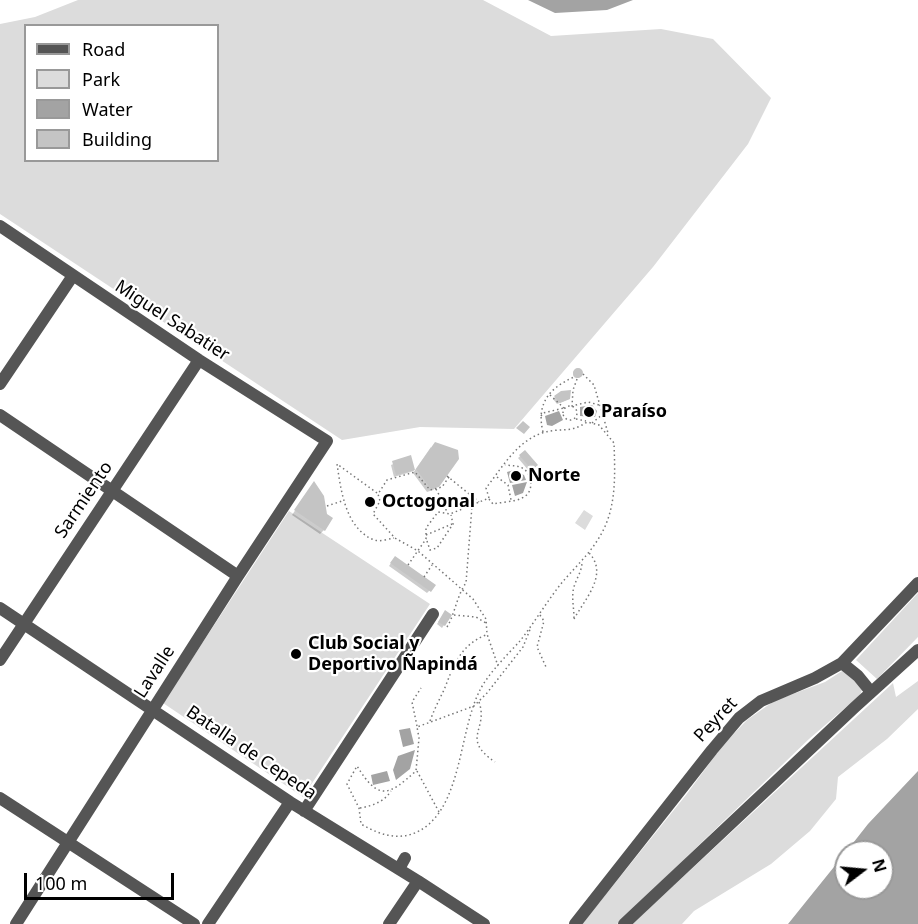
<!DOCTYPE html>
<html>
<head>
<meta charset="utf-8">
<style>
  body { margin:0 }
  #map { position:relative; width:918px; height:924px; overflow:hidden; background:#fff; font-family:"Noto Sans",sans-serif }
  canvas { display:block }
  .legend { position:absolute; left:24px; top:24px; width:195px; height:138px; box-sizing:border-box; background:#fff; border:2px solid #999; margin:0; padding:8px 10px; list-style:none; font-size:18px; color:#000 }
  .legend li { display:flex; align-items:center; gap:12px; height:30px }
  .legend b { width:30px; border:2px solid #999 }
  .north { position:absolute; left:834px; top:840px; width:60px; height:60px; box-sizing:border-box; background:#fff; border:2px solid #999; border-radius:50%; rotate:74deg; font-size:16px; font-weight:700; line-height:24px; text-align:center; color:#000 }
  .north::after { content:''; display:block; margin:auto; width:21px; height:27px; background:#000; clip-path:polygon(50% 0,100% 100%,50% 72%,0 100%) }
  .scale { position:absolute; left:24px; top:873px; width:150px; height:27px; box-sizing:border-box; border:3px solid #000; border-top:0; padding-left:8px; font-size:18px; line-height:21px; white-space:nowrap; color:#000; -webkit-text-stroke:4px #fff; paint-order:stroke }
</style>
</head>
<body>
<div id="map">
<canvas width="918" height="924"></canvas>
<ul class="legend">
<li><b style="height:8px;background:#555"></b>Road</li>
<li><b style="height:16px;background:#dcdcdc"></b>Park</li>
<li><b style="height:16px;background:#a3a3a3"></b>Water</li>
<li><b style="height:16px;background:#c4c4c4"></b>Building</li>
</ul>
<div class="north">N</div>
<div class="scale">100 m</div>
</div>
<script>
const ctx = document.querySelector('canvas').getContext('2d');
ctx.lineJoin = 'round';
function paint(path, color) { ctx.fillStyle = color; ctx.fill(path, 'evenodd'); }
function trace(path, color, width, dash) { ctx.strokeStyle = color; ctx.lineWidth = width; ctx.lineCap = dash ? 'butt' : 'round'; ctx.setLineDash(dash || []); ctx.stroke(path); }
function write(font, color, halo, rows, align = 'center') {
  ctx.font = font + ' "Noto Sans",sans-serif'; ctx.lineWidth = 4.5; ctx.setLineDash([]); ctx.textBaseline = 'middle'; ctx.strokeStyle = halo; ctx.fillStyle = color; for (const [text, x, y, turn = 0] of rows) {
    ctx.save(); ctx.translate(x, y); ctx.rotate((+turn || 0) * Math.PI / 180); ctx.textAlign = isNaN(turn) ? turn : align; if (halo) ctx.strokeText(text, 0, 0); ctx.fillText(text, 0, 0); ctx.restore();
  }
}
paint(new Path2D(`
  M 78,0 L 483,0 L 551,36 L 661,29 L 713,39 L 771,98 L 748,144 L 653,267 L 514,429 L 420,427 L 342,440 L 0,214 L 0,24 L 35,17 ZM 26,26 L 218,26 L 218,160 L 26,160 Z
  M 584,510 L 593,516 L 585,530 L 575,523 Z
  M 289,511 L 430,604 L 303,797 L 163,703 Z
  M 918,593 L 918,637 L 877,679 L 856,660 Z
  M 842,671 L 848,671 L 862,690 L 860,695 L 809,739 L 617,924 L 582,924 L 686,795 L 723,745 L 747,720 L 774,701 L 825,682 Z
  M 918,681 L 918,709 L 887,739 L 838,777 L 836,799 L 810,831 L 771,864 L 694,911 L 682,924 L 632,924 L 893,683 L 896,697 Z`), '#dcdcdc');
paint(new Path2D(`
  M 528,0 L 633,0 L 607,10 L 555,13 Z
  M 592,405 L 597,411 L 595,417 L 580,416 L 580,407 Z
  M 559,411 L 563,420 L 552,426 L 547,425 L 545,416 Z
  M 514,470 L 524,475 L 526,480 L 510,483 L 507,472 Z
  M 527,482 L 523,493 L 515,496 L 512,485 Z
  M 410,728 L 414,744 L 403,747 L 399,730 Z
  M 415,750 L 410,769 L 396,780 L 393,770 L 398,756 Z
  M 387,771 L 390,781 L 373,785 L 371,775 Z
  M 918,771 L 918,924 L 788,924 L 846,852 L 846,888 L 882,888 L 882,852 L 846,852 L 868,824 Z`), '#a3a3a3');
paint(new Path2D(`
  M573 374a4 4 0 1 1 8 0a4 4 0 1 1-8 0Z
  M 558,394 L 569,399 L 557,404 L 553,399 Z
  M 431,447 L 438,486 L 433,490 L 427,492 L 413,473 Z
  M 525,452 L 536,465 L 529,471 L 518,458 Z
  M 410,457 L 414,471 L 394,477 L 391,465 Z
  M 311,487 L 324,530 L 320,534 L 292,515 Z
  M 393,560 L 434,585 L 429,591 L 427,593 L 389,566 Z
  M 445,612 L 444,625 L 442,628 L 437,624 Z`), '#0003');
paint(new Path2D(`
  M573 373a5 5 0 1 1 10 0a5 5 0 1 1-10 0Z
  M 571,390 L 570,399 L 560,403 L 554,396 L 561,391 Z
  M 523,421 L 530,427 L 524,434 L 516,428 Z
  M 435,442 L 458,450 L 459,459 L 439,487 L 431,489 L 416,469 Z
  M 525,450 L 538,465 L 532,470 L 519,455 Z
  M 411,455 L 415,470 L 396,475 L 392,461 Z
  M 314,481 L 324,496 L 327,514 L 333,518 L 325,531 L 294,510 Z
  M 395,556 L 436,585 L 431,592 L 390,563 Z
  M 445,610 L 452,615 L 445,626 L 438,622 Z`), '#c4c4c4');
trace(new Path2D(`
  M 583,374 L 594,385 L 608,433
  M 577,379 L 573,390 L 572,406 L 588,402 L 599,405
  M 550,395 L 564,408
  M563 413a7 7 0 1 1 14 0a7 7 0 1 1-14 0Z
  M 541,416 L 543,413 L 564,408
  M 576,419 L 586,421
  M 592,423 L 602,415
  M 543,432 C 536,404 549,388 574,377
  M 447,476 L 479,502
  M 449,477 L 442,487 L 430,490 L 415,472 L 387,480 L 378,494 L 380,501 L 373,514 L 395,538 L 418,551 L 473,599 L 486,619 L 487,634 L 498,666
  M 497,477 L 508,485 L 511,500
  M 436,489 L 446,508 L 446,512
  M 377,493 L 337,464 C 341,490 345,528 374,540 C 380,542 388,539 394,538
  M 489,499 L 493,504 C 502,502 514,502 522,498 C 534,493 533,476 524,469 C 518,465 512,466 505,465
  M 327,506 L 342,501
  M 426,535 L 452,524
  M 427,541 L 430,550 L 437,548 L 453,524 L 451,515
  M 408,565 L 426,539 L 426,528 L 438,512 L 450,514 L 489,498 L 486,488 C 502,468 516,442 542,433 C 560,427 570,434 587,422 L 599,425 L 614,443 C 615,474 617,508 600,536 C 590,554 573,569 560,585 C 546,603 534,623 520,641 C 507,655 488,674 480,690 C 460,729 462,796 428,825 C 406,843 383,837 361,824 L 359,808 L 347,784 L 357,766 C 379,802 389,795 416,771 L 419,738 L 417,727 L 474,706 L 487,693 L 523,647 L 531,627
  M 424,577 L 432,565
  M 454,615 L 476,617 L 486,623
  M 540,615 L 544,621 L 537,647 L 546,667
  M 574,618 C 574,609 572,600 573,592 C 574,581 582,573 582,562
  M 574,619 C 585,599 609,574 589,553
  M 447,627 C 455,614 457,595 466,583 L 472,506
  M 479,702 C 489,730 460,738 495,762
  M 430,721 C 434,710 439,700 444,690 C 453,667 460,645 486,635
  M 417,726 L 412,702 L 421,688
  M 417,771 L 439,812
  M 360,808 C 372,806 384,802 391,791`), '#777', 1.5, [1.5, 3]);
trace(new Path2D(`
  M 0,226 L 199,360 L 327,441 L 238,576 L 16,924
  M 0,384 L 72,277
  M 0,415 L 238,576
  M 0,608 L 290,802 L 418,881 L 484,924
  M 0,660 L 199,360
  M 842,663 L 858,676 L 871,692
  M 0,798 L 194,924
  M 304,811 L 433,614
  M 399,869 L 405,858
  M 208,924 L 290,802
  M 389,924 L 418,881
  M 575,924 L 712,750 L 739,718 L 761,701 L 815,678 L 842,663 L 918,583
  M 624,924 L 855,707 L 918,650`), '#555', 12);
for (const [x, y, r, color] of [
  [589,412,6,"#000"],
  [516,476,6,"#000"],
  [370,502,6,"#000"],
  [296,654,6,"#000"]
]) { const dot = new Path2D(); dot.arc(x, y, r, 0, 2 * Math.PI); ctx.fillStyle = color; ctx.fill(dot); trace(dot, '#fff', 2); }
write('18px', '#000', '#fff', [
  ["Miguel Sabatier",172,321,33],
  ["Sarmiento",84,500,-56],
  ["Lavalle",155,672,-57],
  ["Peyret",716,720,-47],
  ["Batalla de Cepeda",251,753,34]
]);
write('bold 18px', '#000', '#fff', [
  ["Paraíso",601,412],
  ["Norte",528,476],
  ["Octogonal",382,502],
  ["Club Social y",308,644],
  ["Deportivo Ñapindá",308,665]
], 'left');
</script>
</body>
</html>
